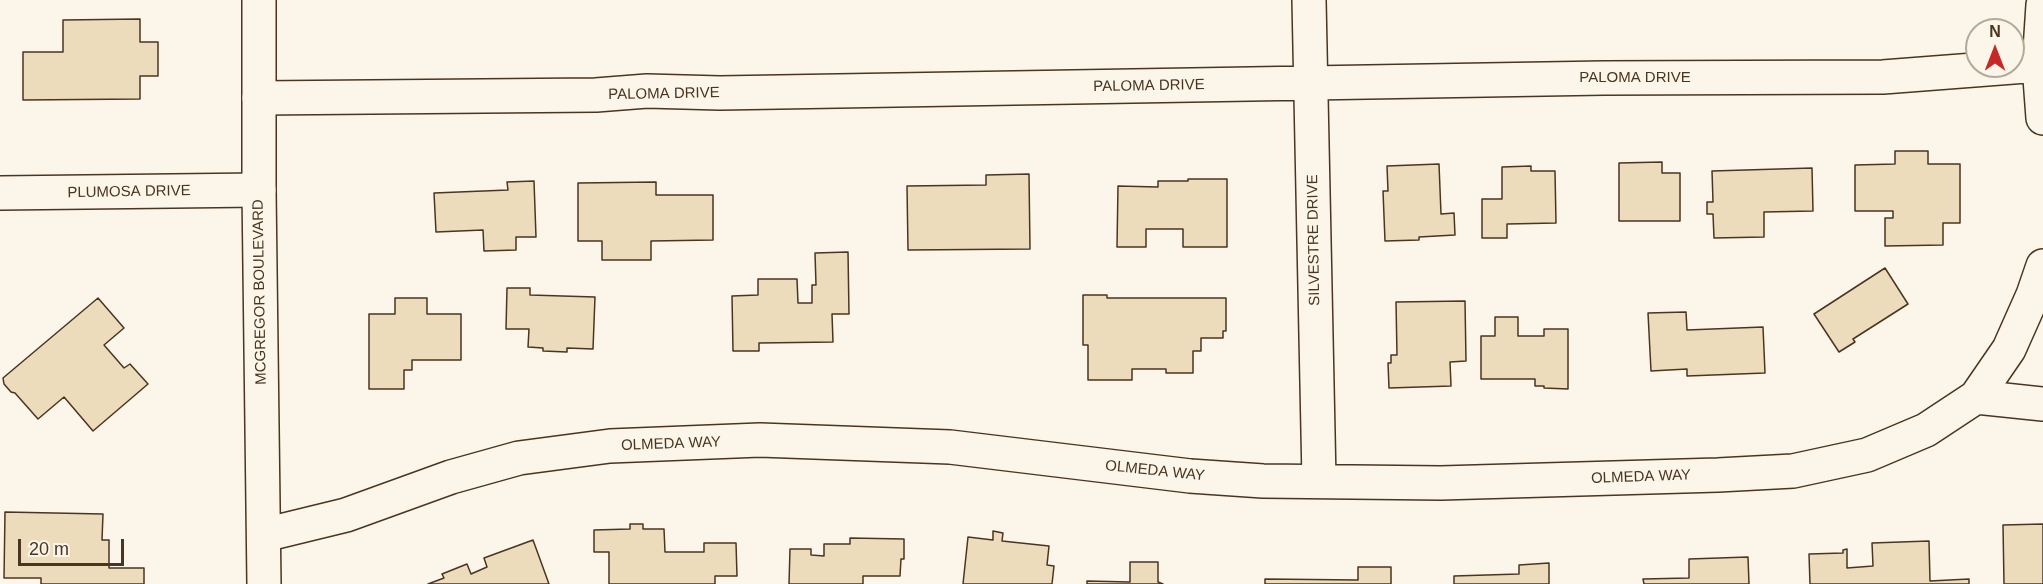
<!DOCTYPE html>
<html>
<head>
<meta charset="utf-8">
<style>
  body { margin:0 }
  #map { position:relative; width:2043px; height:584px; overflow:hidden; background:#fbf6e9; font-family:Arial,sans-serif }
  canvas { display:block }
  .north { position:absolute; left:1965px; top:18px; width:60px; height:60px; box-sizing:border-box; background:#fbf6e9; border:2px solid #b4a999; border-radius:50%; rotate:0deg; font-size:16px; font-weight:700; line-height:24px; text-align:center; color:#4a3520 }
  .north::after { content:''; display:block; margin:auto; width:21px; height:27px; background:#c62828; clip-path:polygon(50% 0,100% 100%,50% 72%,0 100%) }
  .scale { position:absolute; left:18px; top:539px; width:106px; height:27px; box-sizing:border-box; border:3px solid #4a3520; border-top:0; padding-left:8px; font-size:18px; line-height:21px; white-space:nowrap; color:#4a3520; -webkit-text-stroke:4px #fbf6e9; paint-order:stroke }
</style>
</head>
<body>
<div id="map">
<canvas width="2043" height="584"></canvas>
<div class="north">N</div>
<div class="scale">20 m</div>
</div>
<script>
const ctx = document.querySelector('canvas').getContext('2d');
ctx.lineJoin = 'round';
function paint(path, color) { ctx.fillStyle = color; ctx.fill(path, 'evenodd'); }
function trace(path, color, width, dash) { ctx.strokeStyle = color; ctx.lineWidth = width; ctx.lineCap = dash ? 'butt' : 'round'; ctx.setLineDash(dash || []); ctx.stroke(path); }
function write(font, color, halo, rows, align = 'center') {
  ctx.font = font + ' Arial,sans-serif'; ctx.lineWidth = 4.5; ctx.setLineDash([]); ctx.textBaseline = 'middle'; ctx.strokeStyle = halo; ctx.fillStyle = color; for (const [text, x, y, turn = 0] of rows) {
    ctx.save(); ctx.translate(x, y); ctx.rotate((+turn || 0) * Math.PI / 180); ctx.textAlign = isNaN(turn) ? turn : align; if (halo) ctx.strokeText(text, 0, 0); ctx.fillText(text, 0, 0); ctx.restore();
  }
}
const building = new Path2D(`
  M 140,19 L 140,42 L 158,42 L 158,76 L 140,76 L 140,99 L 23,100 L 23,52 L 63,52 L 63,20 Z
  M 1895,151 L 1928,151 L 1928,164 L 1960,164 L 1960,223 L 1943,223 L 1943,245 L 1885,246 L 1885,218 L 1893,218 L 1893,211 L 1855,211 L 1855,165 L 1895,164 Z
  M 1662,162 L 1662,173 L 1680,173 L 1680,221 L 1619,221 L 1619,163 Z
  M 1439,164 L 1441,214 L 1454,213 L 1455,235 L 1419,237 L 1419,240 L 1385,241 L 1383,191 L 1388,191 L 1387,166 Z
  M 1531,166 L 1531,171 L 1555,171 L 1556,223 L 1507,224 L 1507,238 L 1482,238 L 1482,199 L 1502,199 L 1502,167 Z
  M 1812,168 L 1813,211 L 1764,212 L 1764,237 L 1714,238 L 1713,214 L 1707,214 L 1707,202 L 1713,202 L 1712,171 Z
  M 1029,174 L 1030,249 L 908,250 L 907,186 L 986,185 L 986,175 Z
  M 1188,179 L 1227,179 L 1227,247 L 1183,247 L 1183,229 L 1146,229 L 1146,247 L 1117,247 L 1118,186 L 1158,187 L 1158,181 L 1188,181 Z
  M 534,181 L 536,237 L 516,237 L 516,250 L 484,251 L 483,230 L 436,232 L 434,193 L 508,190 L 507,182 Z
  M 656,182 L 656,195 L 713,195 L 713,240 L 651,241 L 651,260 L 602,260 L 602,241 L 578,241 L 578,183 Z
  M 848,252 L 849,314 L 832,314 L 833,342 L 759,343 L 759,351 L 733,351 L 732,296 L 758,295 L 758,279 L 797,279 L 798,303 L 812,303 L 812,285 L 816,285 L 815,253 Z
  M 1885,268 L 1908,304 L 1853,339 L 1855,342 L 1839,352 L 1814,314 Z
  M 507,288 L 530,288 L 530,295 L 595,297 L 593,349 L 567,348 L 567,352 L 543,351 L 543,348 L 528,347 L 529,329 L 506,329 Z
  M 1083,295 L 1107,295 L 1107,298 L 1226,298 L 1226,331 L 1223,331 L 1223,338 L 1201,338 L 1201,351 L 1193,351 L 1193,373 L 1166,373 L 1166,369 L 1132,369 L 1132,380 L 1088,380 L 1088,345 L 1083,345 Z
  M 98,298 L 124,328 L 104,345 L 124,368 L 130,364 L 148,384 L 93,431 L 64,397 L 38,419 L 15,393 L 11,392 L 4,384 L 3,378 Z
  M 395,298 L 427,298 L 427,314 L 461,314 L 461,360 L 412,360 L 412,370 L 404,370 L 404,389 L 369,389 L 369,314 L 395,314 Z
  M 1465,301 L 1466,361 L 1450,362 L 1451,386 L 1389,388 L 1388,363 L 1391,363 L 1391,355 L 1397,355 L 1396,302 Z
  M 1686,312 L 1687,330 L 1763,327 L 1765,373 L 1687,376 L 1687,369 L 1651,371 L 1648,313 Z
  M 1495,317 L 1518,317 L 1518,336 L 1544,336 L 1544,329 L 1568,329 L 1568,389 L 1544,388 L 1544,386 L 1535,386 L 1535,379 L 1481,379 L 1481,336 L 1495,336 Z
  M 5,512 L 103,514 L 102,540 L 109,540 L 109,568 L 144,568 L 144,584 L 41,584 L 41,578 L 4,578 Z
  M 630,524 L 643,524 L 643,529 L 664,529 L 665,552 L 704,552 L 704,543 L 736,543 L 737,576 L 715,576 L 715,584 L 609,584 L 609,552 L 594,552 L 594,530 L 630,529 Z
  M 2043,524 L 2043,584 L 2004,584 L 2003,525 Z
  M 993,531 L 1003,533 L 1002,541 L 1049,546 L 1047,565 L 1054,566 L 1052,584 L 963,584 L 968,537 L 993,540 Z
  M 850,538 L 904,539 L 904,559 L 901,559 L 900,576 L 863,576 L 863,584 L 789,584 L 790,549 L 811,549 L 811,555 L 824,556 L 824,544 L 850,544 Z
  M 533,540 L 549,584 L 428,584 L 444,578 L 442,574 L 467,564 L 471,574 L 487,567 L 484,558 Z
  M 1929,541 L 1930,581 L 1969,579 L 1969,584 L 1810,584 L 1809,554 L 1843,553 L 1843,550 L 1847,549 L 1847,568 L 1873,566 L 1872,543 Z
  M 1748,557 L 1749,584 L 1644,584 L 1643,579 L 1689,578 L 1689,559 Z
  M 1130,562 L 1158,562 L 1158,582 L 1163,584 L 1087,584 L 1087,581 L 1130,582 Z
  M 1549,563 L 1549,584 L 1454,584 L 1454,576 L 1519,574 L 1519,565 Z
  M 1358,567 L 1391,567 L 1391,584 L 1265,584 L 1265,579 L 1358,580 Z`);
paint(building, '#ecdcbc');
trace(building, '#4a3520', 1.5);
const minor = new Path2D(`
  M 1309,0 L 1319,480
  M 2043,5 L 2039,65 L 2043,118
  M 259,98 L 596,95 L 647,91 L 720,93 L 1604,78 L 1883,77 L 2039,65
  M 0,193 L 259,190
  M 1976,397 L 2009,349 L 2033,295 L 2043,266
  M 264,535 L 346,515 L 451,477 L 519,458 L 610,446 L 760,440 L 950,447 L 1190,476 L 1263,481 L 1441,483 L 1718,475 L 1793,471 L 1867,455 L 1926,430 L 1976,397 L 2043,404`);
const major = new Path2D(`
  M 259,0 L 259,190 L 264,584`);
trace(minor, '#4a3520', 36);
trace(major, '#4a3520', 36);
trace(minor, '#fbf6e9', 33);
trace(major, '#fbf6e9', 33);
write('15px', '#4a3520', '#fbf6e9', [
  ["PALOMA DRIVE",1635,78],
  ["PALOMA DRIVE",1149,86,-1],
  ["PALOMA DRIVE",664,94,-1],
  ["PLUMOSA DRIVE",129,192,-1],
  ["SILVESTRE DRIVE",1314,240,-91],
  ["MCGREGOR BOULEVARD",260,292,-91],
  ["OLMEDA WAY",671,444,-2],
  ["OLMEDA WAY",1155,471,6],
  ["OLMEDA WAY",1641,477,-2]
]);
</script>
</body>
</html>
